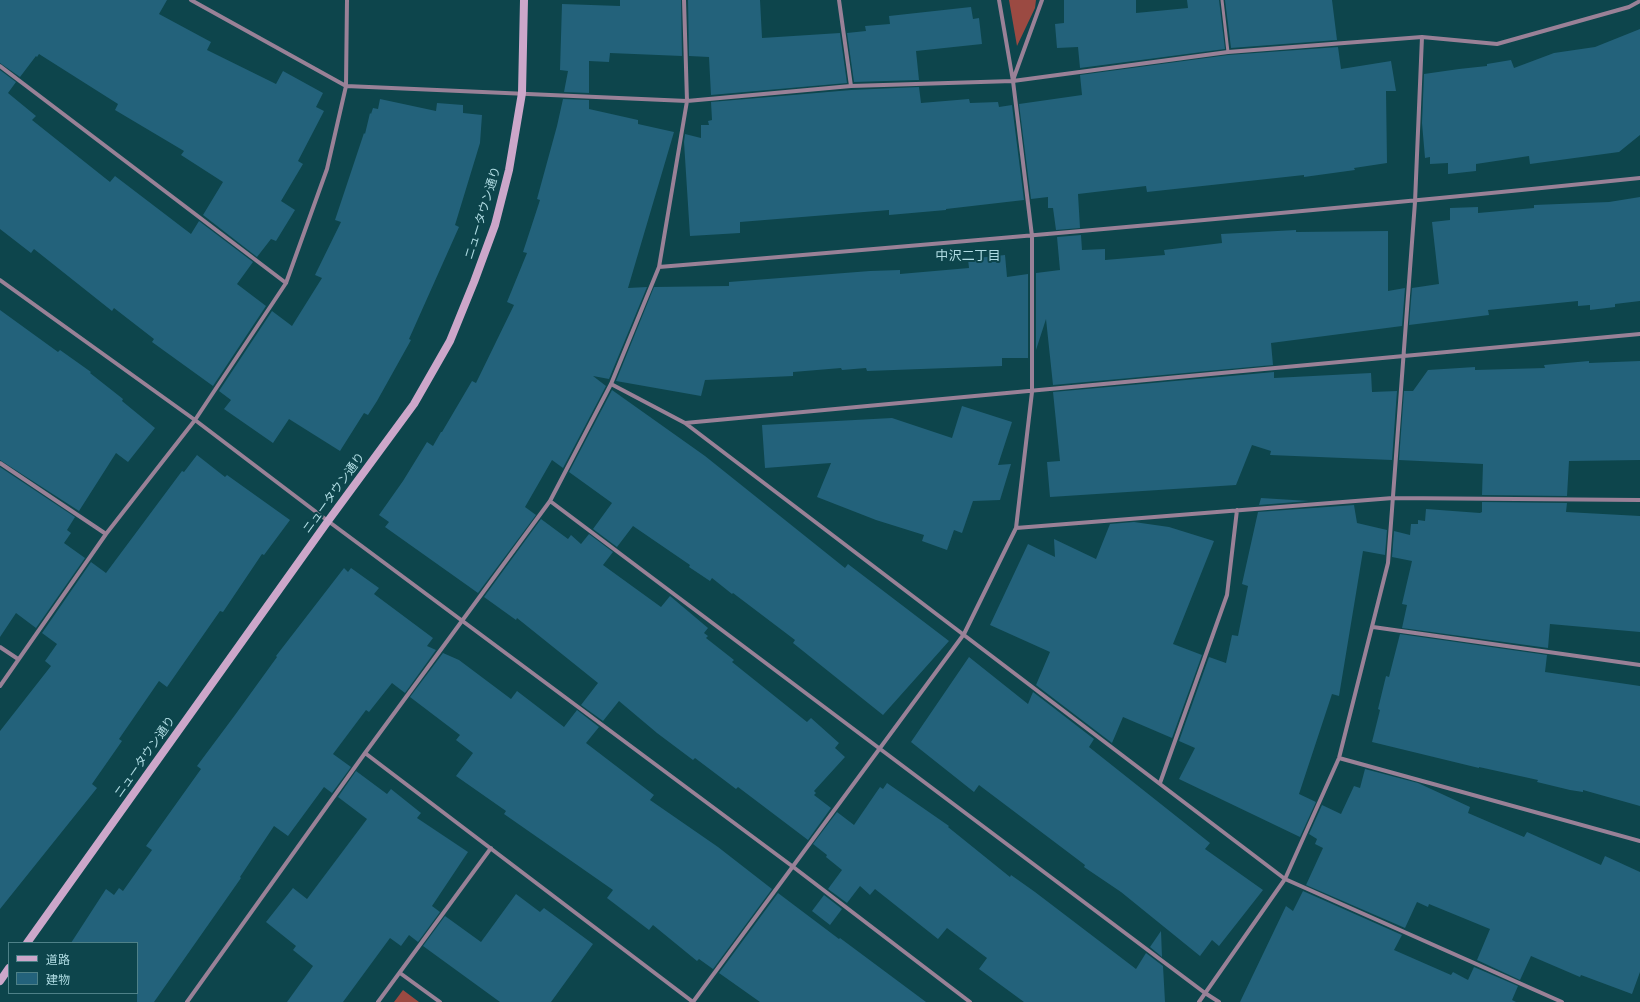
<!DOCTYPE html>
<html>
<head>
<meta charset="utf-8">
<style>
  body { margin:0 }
  #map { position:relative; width:1640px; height:1002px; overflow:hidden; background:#0d454c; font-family:"Roboto Serif","Noto Sans JP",serif }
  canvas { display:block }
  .legend { position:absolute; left:8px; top:942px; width:130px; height:52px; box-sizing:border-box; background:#0d454c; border:1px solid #4e8188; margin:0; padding:5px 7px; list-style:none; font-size:12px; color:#b0dce3 }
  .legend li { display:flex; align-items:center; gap:8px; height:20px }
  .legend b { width:20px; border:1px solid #4e8188 }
</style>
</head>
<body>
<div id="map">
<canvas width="1640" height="1002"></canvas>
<ul class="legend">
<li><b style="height:5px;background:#cca7ca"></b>道路</li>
<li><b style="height:11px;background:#23627b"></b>建物</li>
</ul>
</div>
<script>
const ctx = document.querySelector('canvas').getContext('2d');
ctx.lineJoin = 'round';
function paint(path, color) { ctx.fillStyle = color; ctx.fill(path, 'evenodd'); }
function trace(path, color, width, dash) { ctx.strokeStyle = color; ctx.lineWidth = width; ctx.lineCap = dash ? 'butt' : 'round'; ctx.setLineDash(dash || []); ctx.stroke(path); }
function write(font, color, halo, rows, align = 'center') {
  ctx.font = font + ' "Roboto Serif","Noto Sans JP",serif'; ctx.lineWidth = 4; ctx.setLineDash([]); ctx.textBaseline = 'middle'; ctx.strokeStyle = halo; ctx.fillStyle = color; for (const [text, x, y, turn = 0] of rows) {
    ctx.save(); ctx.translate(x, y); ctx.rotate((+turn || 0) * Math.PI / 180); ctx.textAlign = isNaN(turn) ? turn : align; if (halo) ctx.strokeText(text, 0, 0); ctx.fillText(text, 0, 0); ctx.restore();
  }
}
paint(new Path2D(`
  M 1009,0 L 1036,0 L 1035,8 L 1017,46 Z
  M 403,990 L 419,1002 L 394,1002 Z`), '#9b4a42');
paint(new Path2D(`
  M 0,0 L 167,0 L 159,14 L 211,42 L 207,50 L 276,84 L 283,71 L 323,93 L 316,107 L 324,111 L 298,161 L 303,164 L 281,201 L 295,210 L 276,241 L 271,239 L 257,257 L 203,215 L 223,182 L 181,155 L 184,151 L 115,110 L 118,104 L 39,54 L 37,57 L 36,56 L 20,77 L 0,63 Z
  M 620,0 L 681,0 L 682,56 L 610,53 L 609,62 L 589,61 L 589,93 L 564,92 L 568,71 L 560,70 L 562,4 L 620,6 Z
  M 688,0 L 760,0 L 762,38 L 840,33 L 847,83 L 711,95 L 709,57 L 689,56 Z
  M 1064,0 L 1136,0 L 1136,13 L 1188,8 L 1187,0 L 1219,0 L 1225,49 L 1080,68 L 1078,47 L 1057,48 L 1055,24 L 1064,23 Z
  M 1225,0 L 1332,0 L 1337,40 L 1231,48 Z
  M 971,7 L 973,19 L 979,18 L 982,44 L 916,51 L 919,80 L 854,82 L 847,33 L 866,31 L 865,26 L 890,24 L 889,16 Z
  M 1640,29 L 1640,135 L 1619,152 L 1530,164 L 1529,156 L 1476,164 L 1476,171 L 1448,174 L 1448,163 L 1430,164 L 1430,157 L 1425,158 L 1422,123 L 1424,74 L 1459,69 L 1487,66 L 1487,64 L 1511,60 L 1514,68 L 1554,53 L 1595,47 Z
  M 1338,47 L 1341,69 L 1391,61 L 1396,91 L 1386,91 L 1387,163 L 1354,168 L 1355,170 L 1304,177 L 1304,175 L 1147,192 L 1146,186 L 1078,194 L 1080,228 L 1056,230 L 1053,208 L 1048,208 L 1048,197 L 1031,199 L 1019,104 L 1082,95 L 1080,75 L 1228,55 Z
  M 0,70 L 16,82 L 8,93 L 36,116 L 32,120 L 110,182 L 115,176 L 191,234 L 199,221 L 253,262 L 237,284 L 266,306 L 213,386 L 152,342 L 154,339 L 114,308 L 112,311 L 34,249 L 31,253 L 0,229 Z
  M 919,87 L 921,103 L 969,99 L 970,103 L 998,102 L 999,107 L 1012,105 L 1024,200 L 946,209 L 946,210 L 889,215 L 889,210 L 740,222 L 740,233 L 690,236 L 684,142 L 685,134 L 701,138 L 701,125 L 709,125 L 708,121 L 712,120 L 711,102 L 851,90 Z
  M 380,99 L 436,111 L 437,103 L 463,105 L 463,113 L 482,115 L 480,143 L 455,225 L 459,227 L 409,339 L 411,340 L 377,401 L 368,415 L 364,413 L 340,451 L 289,419 L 273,443 L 224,409 L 231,400 L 219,391 L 272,311 L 292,326 L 322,278 L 315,275 L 341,222 L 335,220 L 364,133 L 365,134 L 370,113 L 371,114 L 373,108 L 378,109 Z
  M 563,99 L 589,100 L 589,109 L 638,120 L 638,124 L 674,132 L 628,288 L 647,287 L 609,379 L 593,376 L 606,386 L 563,468 L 552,460 L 525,507 L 536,515 L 478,593 L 385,527 L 389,522 L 379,515 L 403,481 L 427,442 L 433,446 L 441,432 L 442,432 L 472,381 L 476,383 L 514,305 L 507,302 L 527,253 L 523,252 L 540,200 L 537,199 L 557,126 Z
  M 1640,197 L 1640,301 L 1615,304 L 1615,307 L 1590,310 L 1590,305 L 1578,306 L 1578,301 L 1488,310 L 1489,315 L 1409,325 L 1412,288 L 1439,284 L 1432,222 L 1450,220 L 1450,208 L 1478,207 L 1478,213 L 1534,208 L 1534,205 L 1609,202 Z
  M 1296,230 L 1296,232 L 1388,231 L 1388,291 L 1405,288 L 1402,326 L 1271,343 L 1273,365 L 1053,385 L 1046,319 L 1036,350 L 1036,273 L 1060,270 L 1057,237 L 1081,235 L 1082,250 L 1105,249 L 1105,260 L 1165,255 L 1164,250 L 1222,243 L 1221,234 Z
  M 1005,255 L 1007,277 L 1028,274 L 1028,358 L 1002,358 L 1002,366 L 867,371 L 866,368 L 842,370 L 841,368 L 793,372 L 793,376 L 705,380 L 701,396 L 616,381 L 654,287 L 729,286 L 729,282 L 870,271 L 900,270 L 900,274 L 969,268 L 968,259 Z
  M 0,310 L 58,352 L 60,350 L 91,372 L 90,373 L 123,399 L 122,401 L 155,428 L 128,462 L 116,453 L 79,511 L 0,460 Z
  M 1589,361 L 1589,363 L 1640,361 L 1640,460 L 1569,461 L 1567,496 L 1482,495 L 1483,464 L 1399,460 L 1404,391 L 1413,391 L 1428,370 L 1475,367 L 1475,370 L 1545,368 L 1544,365 Z
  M 1274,372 L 1274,378 L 1371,373 L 1372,392 L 1397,391 L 1392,460 L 1270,455 L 1271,451 L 1252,445 L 1236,485 L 1050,497 L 1047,462 L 1060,461 L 1053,392 Z
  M 612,390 L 705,456 L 845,568 L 848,564 L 949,641 L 883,715 L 793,643 L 795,640 L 733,593 L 732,594 L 712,578 L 710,581 L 689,567 L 690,565 L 633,526 L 617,547 L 593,529 L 612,503 L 569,472 Z
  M 962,406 L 1012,422 L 998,465 L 1011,464 L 1000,500 L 973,501 L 962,533 L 954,530 L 947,550 L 922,541 L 924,535 L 876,520 L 817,497 L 831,463 L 765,468 L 762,425 L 892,418 L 952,438 Z
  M 197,455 L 225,477 L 227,475 L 290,520 L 264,555 L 262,554 L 223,612 L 220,611 L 167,687 L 159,681 L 119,739 L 122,741 L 92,784 L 97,788 L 0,909 L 0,731 L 51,666 L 45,661 L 57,644 L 42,633 L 91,562 L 106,573 L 182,471 L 184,472 Z
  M 0,467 L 75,517 L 67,530 L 71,533 L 64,543 L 85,558 L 36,628 L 16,613 L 0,637 Z
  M 1261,498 L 1309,501 L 1259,505 Z
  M 1482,502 L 1567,503 L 1566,512 L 1640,516 L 1640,632 L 1550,624 L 1548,648 L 1402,628 L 1407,605 L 1402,604 L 1412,561 L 1392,557 L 1394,531 L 1410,535 L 1411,524 L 1418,524 L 1418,520 L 1425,521 L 1426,509 L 1480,513 L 1482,512 Z
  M 1354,505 L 1357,523 L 1387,530 L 1385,555 L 1363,551 L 1339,696 L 1332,694 L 1299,794 L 1316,802 L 1300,837 L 1179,779 L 1195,748 L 1179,741 L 1209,657 L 1226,663 L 1232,635 L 1238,636 L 1248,586 L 1242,584 L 1258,512 Z
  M 541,519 L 568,539 L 571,535 L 581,544 L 589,534 L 613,552 L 603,565 L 661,607 L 670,596 L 708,628 L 704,633 L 708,636 L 706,638 L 734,660 L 732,662 L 807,722 L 811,718 L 839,743 L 835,748 L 845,757 L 814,791 L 816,793 L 814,795 L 831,808 L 808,840 L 738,787 L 736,789 L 695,758 L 693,760 L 657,733 L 619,701 L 603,721 L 581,705 L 598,683 L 517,618 L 516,620 L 484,597 Z
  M 1134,522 L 1169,527 L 1214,541 L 1173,644 L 1202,655 L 1172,738 L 1123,717 L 1112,743 L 1036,685 L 1050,652 L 990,625 L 1028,544 L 1055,557 L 1054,539 L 1096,559 L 1110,524 Z
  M 344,568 L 348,572 L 351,568 L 379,588 L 374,594 L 433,638 L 427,646 L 436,650 L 405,693 L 392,683 L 369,712 L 366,710 L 333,754 L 351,767 L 332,793 L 324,787 L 288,836 L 274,826 L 240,877 L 241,878 L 154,1002 L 137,1002 L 137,943 L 71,943 L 106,889 L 114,895 L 119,888 L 123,891 L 152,850 L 146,846 L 201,769 L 197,766 L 235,715 L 277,657 L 276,656 Z
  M 1400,634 L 1547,655 L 1545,672 L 1640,686 L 1640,806 L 1583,790 L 1583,792 L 1570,790 L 1537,782 L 1538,780 L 1479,767 L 1479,768 L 1372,742 L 1380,710 L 1378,709 L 1386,676 L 1389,677 Z
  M 443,653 L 459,660 L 511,699 L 517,691 L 564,727 L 577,710 L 599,727 L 586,743 L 654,795 L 650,800 L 718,847 L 772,889 L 713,969 L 699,959 L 697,961 L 653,925 L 649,930 L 607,898 L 613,890 L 504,814 L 506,811 L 456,776 L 473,753 L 456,740 L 460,735 L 410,697 Z
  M 969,657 L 1028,704 L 1033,692 L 1094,739 L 1089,747 L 1210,843 L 1205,849 L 1263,890 L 1219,946 L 1212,940 L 1200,956 L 1121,892 L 1084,867 L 1085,865 L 979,785 L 974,792 L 911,742 Z
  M 1365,769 L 1418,783 L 1470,807 L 1468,813 L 1524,837 L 1527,832 L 1601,865 L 1605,856 L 1640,872 L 1640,972 L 1632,994 L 1581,975 L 1580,977 L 1531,956 L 1520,980 L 1477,960 L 1490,929 L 1429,904 L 1428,907 L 1417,902 L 1405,928 L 1306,885 L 1323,848 L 1315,844 L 1317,839 L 1309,834 L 1322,805 L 1341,814 L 1354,786 L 1360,788 Z
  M 356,771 L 387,794 L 391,789 L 421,813 L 417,818 L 468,852 L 432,906 L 440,912 L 418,942 L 409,935 L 401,946 L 390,938 L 343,1002 L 287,1002 L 313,966 L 293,950 L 296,946 L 266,922 L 293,888 L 307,899 L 367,819 L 338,797 Z
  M 887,783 L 949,826 L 948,827 L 1010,877 L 1011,875 L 1035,892 L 1136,969 L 1146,953 L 1163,966 L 1165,1002 L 1024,1002 L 979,969 L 987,958 L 947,928 L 938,939 L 875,889 L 870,895 L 860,886 L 847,903 L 828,889 L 842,870 L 826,857 L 827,855 L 813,844 L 837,812 L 854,825 L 880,787 L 883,789 Z
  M 1303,891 L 1402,935 L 1394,950 L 1451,975 L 1453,972 L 1468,980 L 1474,967 L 1518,986 L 1512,1000 L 1516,1002 L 1240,1002 L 1286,906 L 1293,911 Z
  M 778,893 L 839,939 L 840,938 L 926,1002 L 760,1002 L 719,973 Z
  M 516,894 L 540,912 L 544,908 L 593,944 L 551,1002 L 500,1002 L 423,946 L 445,916 L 481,942 Z
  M 824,895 L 842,909 L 830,925 L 812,911 Z
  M 1161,931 L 1162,957 L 1150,947 Z`), '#23627b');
trace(new Path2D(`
  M 1222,0 L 1228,52`), '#998197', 3);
trace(new Path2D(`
  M 191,0 L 346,86 L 687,101 L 851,86 L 1013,81 L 1228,52 L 1422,37 L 1497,44 L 1629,7 L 1640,1
  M 839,0 L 851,86
  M 0,66 L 286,283
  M 1013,80 L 1042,0
  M 659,267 C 986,240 1313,212 1640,178
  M 0,280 L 195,420 L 328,521 L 792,866 L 970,1002
  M 611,384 L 685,423 L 1285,879 L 1562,1002
  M 685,423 L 1640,334
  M 0,463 L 106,534
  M 550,501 L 1205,993 L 1219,1002
  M 1016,528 L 1393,498 L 1640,500
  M 1373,627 L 1640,665
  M 0,647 L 18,659
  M 0,686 L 106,534 L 195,420 L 286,283 L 327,169 L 346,86 L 347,0
  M 365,753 L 693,1002
  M 1339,758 L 1640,841
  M 1160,783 L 1227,595 L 1237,510
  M 400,973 L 440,1002
  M 187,1002 L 365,753 L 550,501 L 611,384 L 659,267 L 687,101 L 684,0
  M 378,1002 L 491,848
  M 693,1002 L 964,634 L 1016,528 L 1032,392 L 1032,236 L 1013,81 L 999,0
  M 1199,1002 L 1285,879 L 1339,758 L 1388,563 L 1415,202 L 1422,37`), '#998197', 4);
trace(new Path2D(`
  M 27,943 L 328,521 L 414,404 L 450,341 L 474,282 L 495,225 L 509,170 L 522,93 L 524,0
  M 0,981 L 9,968`), '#cca7ca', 8);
write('12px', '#b0dce3', '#0d454c', [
  ["ニュータウン通り",483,213,-73],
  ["ニュータウン通り",334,493,-54],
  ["ニュータウン通り",145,757,-55]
]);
write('13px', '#b0dce3', '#0d454c', [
  ["中沢二丁目",968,256]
]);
</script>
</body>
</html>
